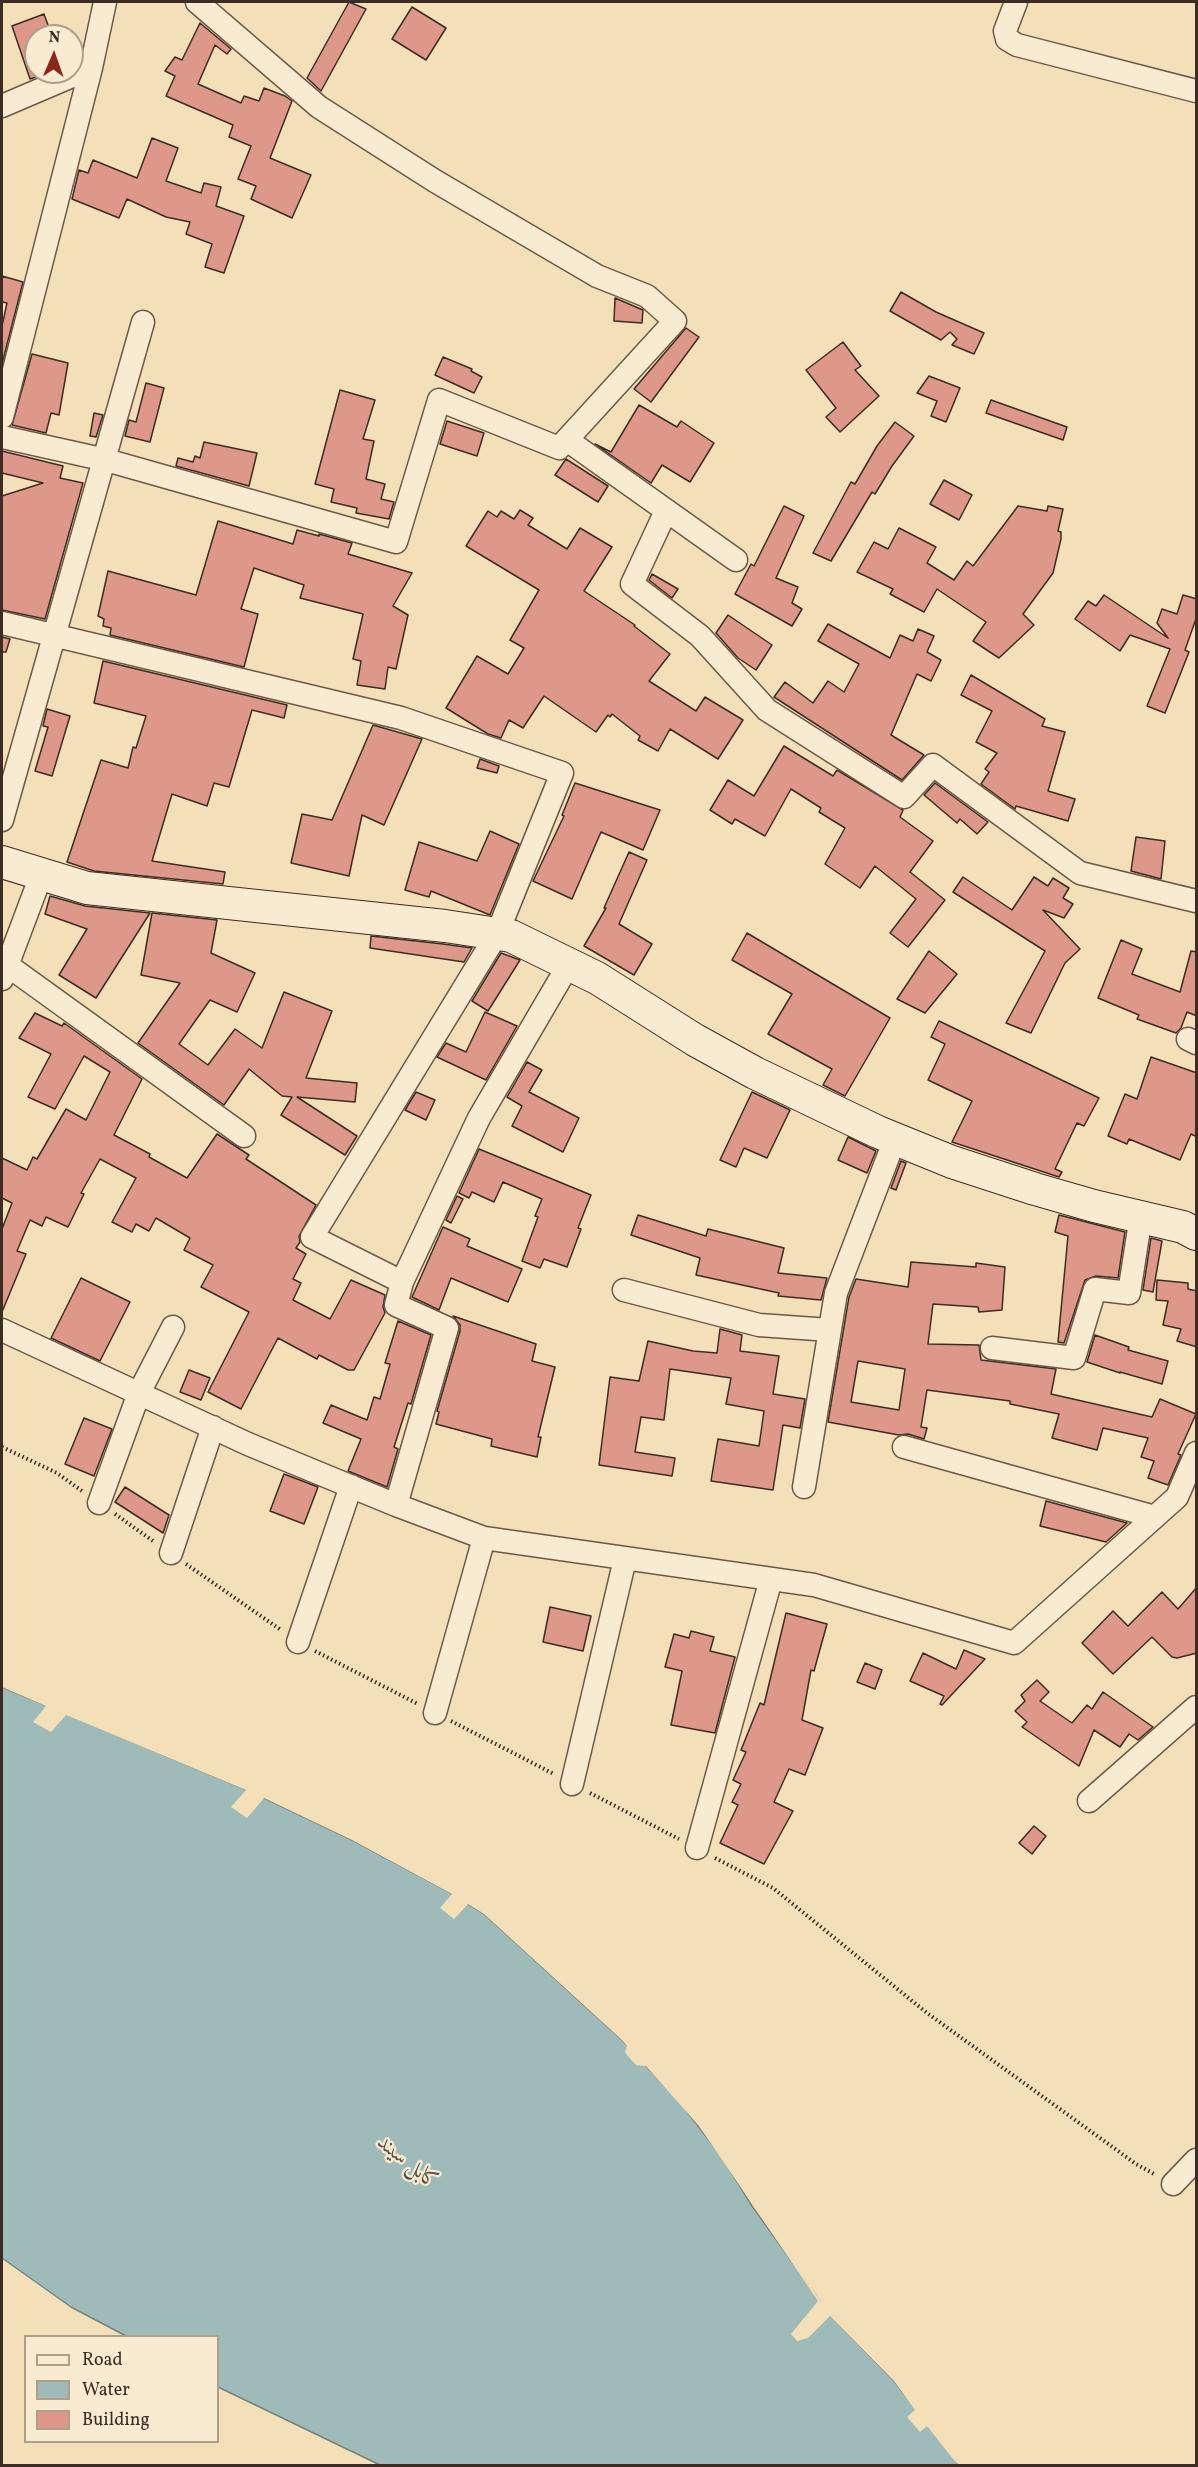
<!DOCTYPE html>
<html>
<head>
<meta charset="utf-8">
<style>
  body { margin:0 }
  #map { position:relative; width:1198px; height:2467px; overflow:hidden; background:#f4e0b8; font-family:Vollkorn,serif }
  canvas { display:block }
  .frame { position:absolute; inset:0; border:3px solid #3d2c23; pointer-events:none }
  .legend { position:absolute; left:24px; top:2335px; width:195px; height:108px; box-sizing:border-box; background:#f8ebd1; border:2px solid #ad9f8b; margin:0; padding:8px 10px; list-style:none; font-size:18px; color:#3d2c23 }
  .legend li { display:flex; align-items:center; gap:12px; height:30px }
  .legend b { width:30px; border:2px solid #ad9f8b }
  .north { position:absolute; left:24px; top:24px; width:60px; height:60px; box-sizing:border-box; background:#f8ebd1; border:2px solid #ad9f8b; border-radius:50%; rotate:2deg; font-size:16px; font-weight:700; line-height:24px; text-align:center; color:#3d2c23 }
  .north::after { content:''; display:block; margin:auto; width:21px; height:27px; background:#8f2418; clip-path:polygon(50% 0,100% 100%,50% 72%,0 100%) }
</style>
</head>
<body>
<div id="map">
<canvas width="1198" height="2467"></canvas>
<div class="frame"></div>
<ul class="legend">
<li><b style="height:8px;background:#f8ebd1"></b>Road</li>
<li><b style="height:16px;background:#9fbbb9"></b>Water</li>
<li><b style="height:16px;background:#dd9889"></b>Building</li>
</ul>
<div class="north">N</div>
</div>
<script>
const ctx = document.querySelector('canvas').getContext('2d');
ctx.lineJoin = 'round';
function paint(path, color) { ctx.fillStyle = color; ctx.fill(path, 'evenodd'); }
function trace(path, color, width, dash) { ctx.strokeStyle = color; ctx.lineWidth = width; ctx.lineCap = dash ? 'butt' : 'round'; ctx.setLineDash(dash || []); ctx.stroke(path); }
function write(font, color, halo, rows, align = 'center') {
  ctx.font = font + ' Vollkorn,Amiri,serif'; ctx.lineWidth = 4.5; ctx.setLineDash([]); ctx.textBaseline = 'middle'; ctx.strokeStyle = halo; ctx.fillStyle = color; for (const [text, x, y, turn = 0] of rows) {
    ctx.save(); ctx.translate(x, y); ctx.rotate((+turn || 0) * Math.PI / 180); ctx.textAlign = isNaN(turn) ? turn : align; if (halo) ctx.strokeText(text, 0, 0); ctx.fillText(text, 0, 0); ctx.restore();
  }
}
const water = new Path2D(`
  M 2,1687 L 247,1790 L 352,1840 L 453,1894 L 484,1914 L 622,2040 L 678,2100 L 721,2156 L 752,2206 L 830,2315 L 894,2381 L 959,2465 L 380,2465 L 218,2387 L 218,2336 L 126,2336 L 71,2307 L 2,2258 Z`);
paint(water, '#9fbbb9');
trace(water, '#78827d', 1.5);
paint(new Path2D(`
  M 2,1684 L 248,1787 L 353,1837 L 454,1891 L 486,1911 L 624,2038 L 680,2099 L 724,2155 L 755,2205 L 820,2300 L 896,2379 L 962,2466 L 959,2465 L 953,2459 L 927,2426 L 920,2432 L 907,2417 L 915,2410 L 894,2381 L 830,2316 L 808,2338 L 797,2341 L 791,2334 L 818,2301 L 699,2126 L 646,2066 L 636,2065 L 627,2055 L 625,2052 L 627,2046 L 622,2040 L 484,1914 L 468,1904 L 454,1919 L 440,1908 L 452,1894 L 352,1840 L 264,1798 L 247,1818 L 231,1807 L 246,1790 L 66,1715 L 51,1732 L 33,1722 L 46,1706 L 2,1687 Z`), '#f4e0b8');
const building = new Path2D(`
  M 349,2 L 366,9 L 321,91 L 307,78 Z
  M 412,7 L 446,28 L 426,60 L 392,39 Z
  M 44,14 L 52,36 L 36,36 L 36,77 L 30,79 L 12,26 Z
  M 200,23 L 231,49 L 227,54 L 215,45 L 198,84 L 241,103 L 244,96 L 259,101 L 264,88 L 285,96 L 292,101 L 270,158 L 311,175 L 292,218 L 251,199 L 256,186 L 238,179 L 251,146 L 229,137 L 233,125 L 166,96 L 175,76 L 165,71 L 175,57 L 182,60 Z
  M 152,138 L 178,148 L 166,181 L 201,193 L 204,183 L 221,187 L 216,206 L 244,216 L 224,273 L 205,267 L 212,244 L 186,234 L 190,222 L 166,217 L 127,199 L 119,218 L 72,199 L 79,170 L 88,173 L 93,160 L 137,178 Z
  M 2,276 L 23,282 L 2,364 L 2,326 L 7,303 L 2,302 Z
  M 901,292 L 936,312 L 984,333 L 974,354 L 952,345 L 957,339 L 950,332 L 941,340 L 890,311 Z
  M 615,298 L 643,310 L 642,323 L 614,321 Z
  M 686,328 L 699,337 L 651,402 L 634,389 Z
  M 843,342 L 861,366 L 855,370 L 879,396 L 840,432 L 826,417 L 836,408 L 806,370 Z
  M 32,354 L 68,363 L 59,415 L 51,413 L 46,433 L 12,425 Z
  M 443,357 L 472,369 L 471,371 L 482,377 L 474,393 L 435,375 Z
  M 929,376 L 960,388 L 946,422 L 931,416 L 937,401 L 917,393 Z
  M 146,383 L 164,388 L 150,442 L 125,436 L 129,420 L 136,422 Z
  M 340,390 L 375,400 L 363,439 L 374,441 L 366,479 L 385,484 L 381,499 L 394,502 L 389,519 L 356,513 L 357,508 L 331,502 L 334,489 L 315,484 Z
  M 991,400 L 1067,427 L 1063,440 L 986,413 Z
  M 639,405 L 677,427 L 681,421 L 714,443 L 690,482 L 662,465 L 651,483 L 595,444 L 611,452 Z
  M 94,413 L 103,415 L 96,437 L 90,436 Z
  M 447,421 L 484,433 L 477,456 L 440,444 Z
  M 895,422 L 914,436 L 892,466 L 875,494 L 872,492 L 831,561 L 813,553 L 851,482 L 855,484 L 877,446 Z
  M 204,442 L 257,453 L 249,486 L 176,466 L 178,458 L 193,462 L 195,456 L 200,458 Z
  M 2,451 L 63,466 L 60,478 L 83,483 L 45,619 L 2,610 L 2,496 L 43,483 L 2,473 Z
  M 566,459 L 608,486 L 598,502 L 555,475 Z
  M 944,480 L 972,495 L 959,520 L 930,504 Z
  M 784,506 L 804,516 L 776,578 L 798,587 L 792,603 L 802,609 L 792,626 L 735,594 L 751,564 L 754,566 Z
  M 1018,506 L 1047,511 L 1048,506 L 1063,509 L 1058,531 L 1061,532 L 1061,539 L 1053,573 L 1023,614 L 1034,625 L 999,658 L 973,641 L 986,622 L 937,589 L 924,612 L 890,594 L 893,589 L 857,572 L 874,542 L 888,549 L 899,528 L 936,547 L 927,563 L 954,580 L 967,561 L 973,566 Z
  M 520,510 L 533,518 L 528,525 L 567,549 L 580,528 L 612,547 L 584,591 L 635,625 L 634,626 L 670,654 L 649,681 L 696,711 L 705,697 L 743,720 L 718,759 L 670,729 L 658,751 L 638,740 L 640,736 L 612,714 L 610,717 L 608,715 L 596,732 L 544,696 L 523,728 L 509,720 L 501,738 L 488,734 L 446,708 L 477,656 L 508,674 L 524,648 L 510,640 L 539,590 L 466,546 L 488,511 L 497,517 L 501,511 L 514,519 Z
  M 218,521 L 293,544 L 297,530 L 319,536 L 319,534 L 352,543 L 348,554 L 412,573 L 393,606 L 408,615 L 396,669 L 388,667 L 385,689 L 357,685 L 361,661 L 353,659 L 363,614 L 300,598 L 304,585 L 254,568 L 241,609 L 258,614 L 244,667 L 110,635 L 111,628 L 103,626 L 104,619 L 98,616 L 108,571 L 196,595 Z
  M 652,574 L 678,589 L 672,598 L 649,580 Z
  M 1104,595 L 1168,638 L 1157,623 L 1162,609 L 1177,614 L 1183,595 L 1197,599 L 1197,616 L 1185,650 L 1189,652 L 1165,713 L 1147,706 L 1170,649 L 1130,635 L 1120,651 L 1075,619 L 1088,601 L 1096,606 Z
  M 728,615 L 772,645 L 756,670 L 738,658 L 716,633 Z
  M 828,624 L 890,658 L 900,635 L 913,641 L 918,629 L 934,636 L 927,652 L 941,660 L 931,681 L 917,674 L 891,735 L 924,755 L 902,780 L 774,697 L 785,682 L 813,703 L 828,681 L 844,692 L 859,664 L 818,641 Z
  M 2,637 L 10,639 L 6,652 L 2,652 Z
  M 103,661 L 287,705 L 284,718 L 252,710 L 229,787 L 214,783 L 207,806 L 172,794 L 152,861 L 225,872 L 223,884 L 94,871 L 67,862 L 101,760 L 128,768 L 133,747 L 136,748 L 146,716 L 94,703 Z
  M 971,675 L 1045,719 L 1042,726 L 1065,732 L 1048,791 L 1075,799 L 1068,821 L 1016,806 L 1015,809 L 981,784 L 989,772 L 985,769 L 997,753 L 976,742 L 992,711 L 961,695 Z
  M 47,709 L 70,716 L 52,776 L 35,771 L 48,727 L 43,726 Z
  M 373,725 L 422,739 L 384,825 L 362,815 L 349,876 L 291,863 L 302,814 L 332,820 Z
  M 784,746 L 833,776 L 837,770 L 903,810 L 900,817 L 933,841 L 910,872 L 945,900 L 908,947 L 890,933 L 916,899 L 875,866 L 860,888 L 825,864 L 845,828 L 819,812 L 821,808 L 791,789 L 765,836 L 735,819 L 732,824 L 710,810 L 728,780 L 754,796 Z
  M 480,759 L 499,766 L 497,773 L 477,768 Z
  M 575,783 L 660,810 L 643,850 L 601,832 L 572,899 L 533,881 L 564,816 L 562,815 Z
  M 935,783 L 988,822 L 977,834 L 960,819 L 957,823 L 924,795 Z
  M 490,831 L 519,844 L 490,915 L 431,891 L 429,897 L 405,890 L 419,842 L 477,861 Z
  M 1136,837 L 1165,841 L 1161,879 L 1131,871 Z
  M 629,852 L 647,860 L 619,924 L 652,944 L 634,975 L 584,946 L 606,908 L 604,908 Z
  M 963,877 L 1012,910 L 1034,877 L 1048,886 L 1053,878 L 1069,888 L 1063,898 L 1073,904 L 1064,918 L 1043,910 L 1080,949 L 1065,963 L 1031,1033 L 1006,1023 L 1045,951 L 953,892 Z
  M 50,896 L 85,906 L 150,913 L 96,998 L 59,975 L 87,929 L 45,914 Z
  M 152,913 L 217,920 L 211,953 L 255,973 L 237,1012 L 210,1000 L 179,1044 L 208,1065 L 235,1029 L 262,1048 L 284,992 L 332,1011 L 306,1078 L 357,1083 L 355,1102 L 297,1097 L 357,1136 L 345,1155 L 281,1115 L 292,1097 L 282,1096 L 249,1069 L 224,1105 L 138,1043 L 180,983 L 141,975 Z
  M 747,933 L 890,1018 L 845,1096 L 823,1085 L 832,1069 L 768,1034 L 792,994 L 732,960 Z
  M 371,936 L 443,944 L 472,948 L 464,962 L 370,948 Z
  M 1121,940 L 1142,949 L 1132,974 L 1180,992 L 1191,951 L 1197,952 L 1197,1016 L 1187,1012 L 1181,1028 L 1176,1033 L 1137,1019 L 1139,1015 L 1098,998 Z
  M 929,951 L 957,974 L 925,1013 L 897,999 Z
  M 501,953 L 520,960 L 488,1011 L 472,1001 Z
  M 485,1012 L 517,1026 L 486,1080 L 437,1057 L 446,1043 L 466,1052 Z
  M 35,1013 L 62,1026 L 64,1023 L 142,1079 L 114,1135 L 150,1154 L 149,1157 L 187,1178 L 217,1134 L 249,1155 L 246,1159 L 316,1205 L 299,1236 L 300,1242 L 296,1248 L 306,1254 L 293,1279 L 301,1283 L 293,1300 L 330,1319 L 351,1280 L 385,1295 L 383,1307 L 385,1313 L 354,1370 L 348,1370 L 319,1355 L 317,1359 L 278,1338 L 241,1409 L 208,1392 L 249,1312 L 201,1287 L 213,1265 L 184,1250 L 190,1238 L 156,1218 L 149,1231 L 136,1224 L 132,1232 L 112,1222 L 136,1178 L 100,1159 L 81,1193 L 84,1194 L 68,1227 L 46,1217 L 42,1226 L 30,1220 L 17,1251 L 26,1254 L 2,1312 L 2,1229 L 12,1203 L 2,1198 L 2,1158 L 27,1170 L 33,1157 L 37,1159 L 66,1109 L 86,1120 L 110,1072 L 84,1056 L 55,1109 L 28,1097 L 51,1054 L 19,1038 Z
  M 939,1021 L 1099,1098 L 1084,1126 L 1077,1123 L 1055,1169 L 1062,1172 L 1059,1177 L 952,1142 L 972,1101 L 928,1080 L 945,1044 L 931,1037 Z
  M 1151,1057 L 1197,1073 L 1197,1137 L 1191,1134 L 1180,1160 L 1129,1139 L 1127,1144 L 1108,1136 L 1125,1094 L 1137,1099 Z
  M 527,1062 L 542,1070 L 529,1092 L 579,1118 L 563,1152 L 512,1126 L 522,1106 L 507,1097 Z
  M 416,1092 L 435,1100 L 426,1120 L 405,1110 Z
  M 752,1092 L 790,1110 L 767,1158 L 744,1148 L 736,1167 L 720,1160 Z
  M 848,1137 L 876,1151 L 867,1173 L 838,1160 Z
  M 479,1149 L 591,1195 L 578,1228 L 581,1229 L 567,1267 L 544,1259 L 540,1268 L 522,1261 L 538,1217 L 535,1216 L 542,1199 L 503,1182 L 494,1202 L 472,1192 L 469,1198 L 459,1193 Z
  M 901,1161 L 906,1163 L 896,1190 L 891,1188 Z
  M 457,1196 L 463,1199 L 451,1223 L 446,1220 Z
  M 638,1215 L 706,1236 L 708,1229 L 784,1248 L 778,1273 L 827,1278 L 821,1300 L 778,1296 L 779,1293 L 696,1275 L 700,1258 L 631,1235 Z
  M 1059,1215 L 1125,1232 L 1118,1278 L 1096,1276 L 1085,1280 L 1064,1343 L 1058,1342 L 1068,1236 L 1055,1232 Z
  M 443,1227 L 470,1239 L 467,1246 L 522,1269 L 508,1302 L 451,1278 L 439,1310 L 412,1297 Z
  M 1151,1238 L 1162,1241 L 1153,1292 L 1143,1290 Z
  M 911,1262 L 976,1267 L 976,1263 L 1005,1267 L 1002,1310 L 979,1312 L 978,1307 L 933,1304 L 928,1344 L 979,1345 L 981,1360 L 1056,1369 L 1051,1394 L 1152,1417 L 1160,1399 L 1196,1414 L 1178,1454 L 1181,1455 L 1168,1485 L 1148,1478 L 1154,1461 L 1141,1457 L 1148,1438 L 1103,1428 L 1097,1450 L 1052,1438 L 1059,1414 L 1010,1404 L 1010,1401 L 927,1390 L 921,1427 L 927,1428 L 924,1439 L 908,1434 L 899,1435 L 828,1422 L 849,1297 L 856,1279 L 908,1287 ZM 858,1361 L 905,1369 L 899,1410 L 851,1402 Z
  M 81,1278 L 130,1302 L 100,1361 L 51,1338 Z
  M 1157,1280 L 1188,1283 L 1188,1289 L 1197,1291 L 1197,1347 L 1177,1341 L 1181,1329 L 1163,1325 L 1168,1301 L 1156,1300 Z
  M 453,1316 L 536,1344 L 532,1361 L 555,1367 L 538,1437 L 541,1437 L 537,1457 L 491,1446 L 492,1439 L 436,1424 L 439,1412 L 437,1411 L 460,1331 L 460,1325 Z
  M 398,1321 L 431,1335 L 411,1404 L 408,1403 L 394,1447 L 398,1449 L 387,1487 L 348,1471 L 361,1439 L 323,1423 L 331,1405 L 367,1420 L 374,1397 L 380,1399 L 390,1364 L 385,1363 Z
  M 720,1329 L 742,1335 L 740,1351 L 779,1356 L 773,1394 L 805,1399 L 800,1428 L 783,1425 L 773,1490 L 711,1481 L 718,1439 L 759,1446 L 764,1411 L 726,1404 L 731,1378 L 670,1369 L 664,1420 L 641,1417 L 635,1452 L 675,1458 L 672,1476 L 599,1465 L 610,1377 L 639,1381 L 648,1341 L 693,1351 L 717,1353 Z
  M 1095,1335 L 1129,1347 L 1128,1350 L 1168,1361 L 1162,1384 L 1120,1372 L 1120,1373 L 1087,1362 Z
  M 189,1370 L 210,1378 L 201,1400 L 180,1392 Z
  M 84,1418 L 112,1429 L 94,1476 L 65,1464 Z
  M 284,1474 L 318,1487 L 304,1524 L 270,1511 Z
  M 125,1487 L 169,1515 L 163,1533 L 115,1502 Z
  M 1046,1501 L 1127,1523 L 1106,1542 L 1040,1526 Z
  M 1197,1587 L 1197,1653 L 1177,1658 L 1172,1657 L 1152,1637 L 1113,1674 L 1082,1643 L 1113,1611 L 1128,1626 L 1162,1592 L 1178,1609 Z
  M 550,1607 L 591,1616 L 583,1651 L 543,1642 Z
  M 786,1613 L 827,1624 L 814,1671 L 811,1670 L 802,1720 L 823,1728 L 805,1775 L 789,1769 L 774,1802 L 793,1811 L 764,1864 L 720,1843 L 738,1805 L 732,1802 L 741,1784 L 733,1780 L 746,1752 L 741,1750 L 760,1703 L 764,1705 Z
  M 691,1631 L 714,1637 L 710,1651 L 735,1657 L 715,1733 L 671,1725 L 682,1671 L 665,1667 L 674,1634 L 689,1638 Z
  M 964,1650 L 985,1659 L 942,1705 L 940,1704 L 944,1696 L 910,1681 L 923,1653 L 956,1669 Z
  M 865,1663 L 882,1670 L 875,1689 L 857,1682 Z
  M 1037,1680 L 1049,1692 L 1040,1701 L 1072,1723 L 1087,1705 L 1092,1709 L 1103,1692 L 1153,1727 L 1138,1740 L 1129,1734 L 1120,1747 L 1094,1730 L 1079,1766 L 1022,1727 L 1027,1722 L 1015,1711 L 1025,1701 L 1021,1695 Z
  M 1034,1826 L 1046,1836 L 1032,1854 L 1019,1843 Z`);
paint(building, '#dd9889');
trace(building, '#3d2c23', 1.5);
const street = new Path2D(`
  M 1016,2 L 1005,31 L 1007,39 L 1017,45 L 1196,91
  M 2,106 L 91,68
  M 2,417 L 91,68 L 105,2
  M 2,437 L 106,460 L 396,542 L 439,400 L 559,448 L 675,321 L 647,296 L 597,276 L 435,181 L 319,107 L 197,2
  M 567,440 L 736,560
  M 666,511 L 632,584 L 700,636 L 767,710 L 904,797 L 933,765 L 1080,873 L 1196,901
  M 2,623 L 401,718 L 562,773 L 497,934 L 312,1237 L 402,1282 L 396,1305 L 447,1328 L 396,1505
  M 2,820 L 143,322
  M 7,965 L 244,1136
  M 2,979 L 42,873
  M 1188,1039 L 1196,1043
  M 402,1282 L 479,1118 L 569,964
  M 624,1290 L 759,1325 L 830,1330
  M 2,1330 L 248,1444 L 396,1505 L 484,1538 L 814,1585 L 1014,1643 L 1177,1497 L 1196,1453
  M 992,1348 L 1074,1358 L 1095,1289 L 1129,1293 L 1141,1216
  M 904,1447 L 1155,1517
  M 804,1487 L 836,1293 L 895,1139
  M 99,1503 L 139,1393 L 173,1327
  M 171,1553 L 213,1427
  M 298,1642 L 351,1486
  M 435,1713 L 484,1538
  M 572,1784 L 625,1559
  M 1089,1801 L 1196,1707
  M 697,1848 L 771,1579
  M 1173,2184 L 1196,2160`);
const secondary = new Path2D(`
  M 2,862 L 87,888 L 445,926 L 511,936 L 597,978 L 695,1040 L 755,1073 L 878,1132 L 952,1162 L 1035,1189 L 1094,1206 L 1183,1227 L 1196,1234`);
trace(street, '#6b5948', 25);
trace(secondary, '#3d2c23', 34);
trace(new Path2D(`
  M 2,1447 L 57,1473 L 82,1491
  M 115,1514 L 153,1541
  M 186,1564 L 281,1630
  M 315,1651 L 418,1704
  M 451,1721 L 554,1774
  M 590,1793 L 679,1839
  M 715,1858 L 773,1888 L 927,2013 L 1136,2164 L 1156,2175`), '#3d2c23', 4, [1.5, 3]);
trace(street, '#f8ebd1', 22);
trace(secondary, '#f8ebd1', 32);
write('italic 22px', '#565048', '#f8ebd1', [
  ["کابل سيند",407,2164,39]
]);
</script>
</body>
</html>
